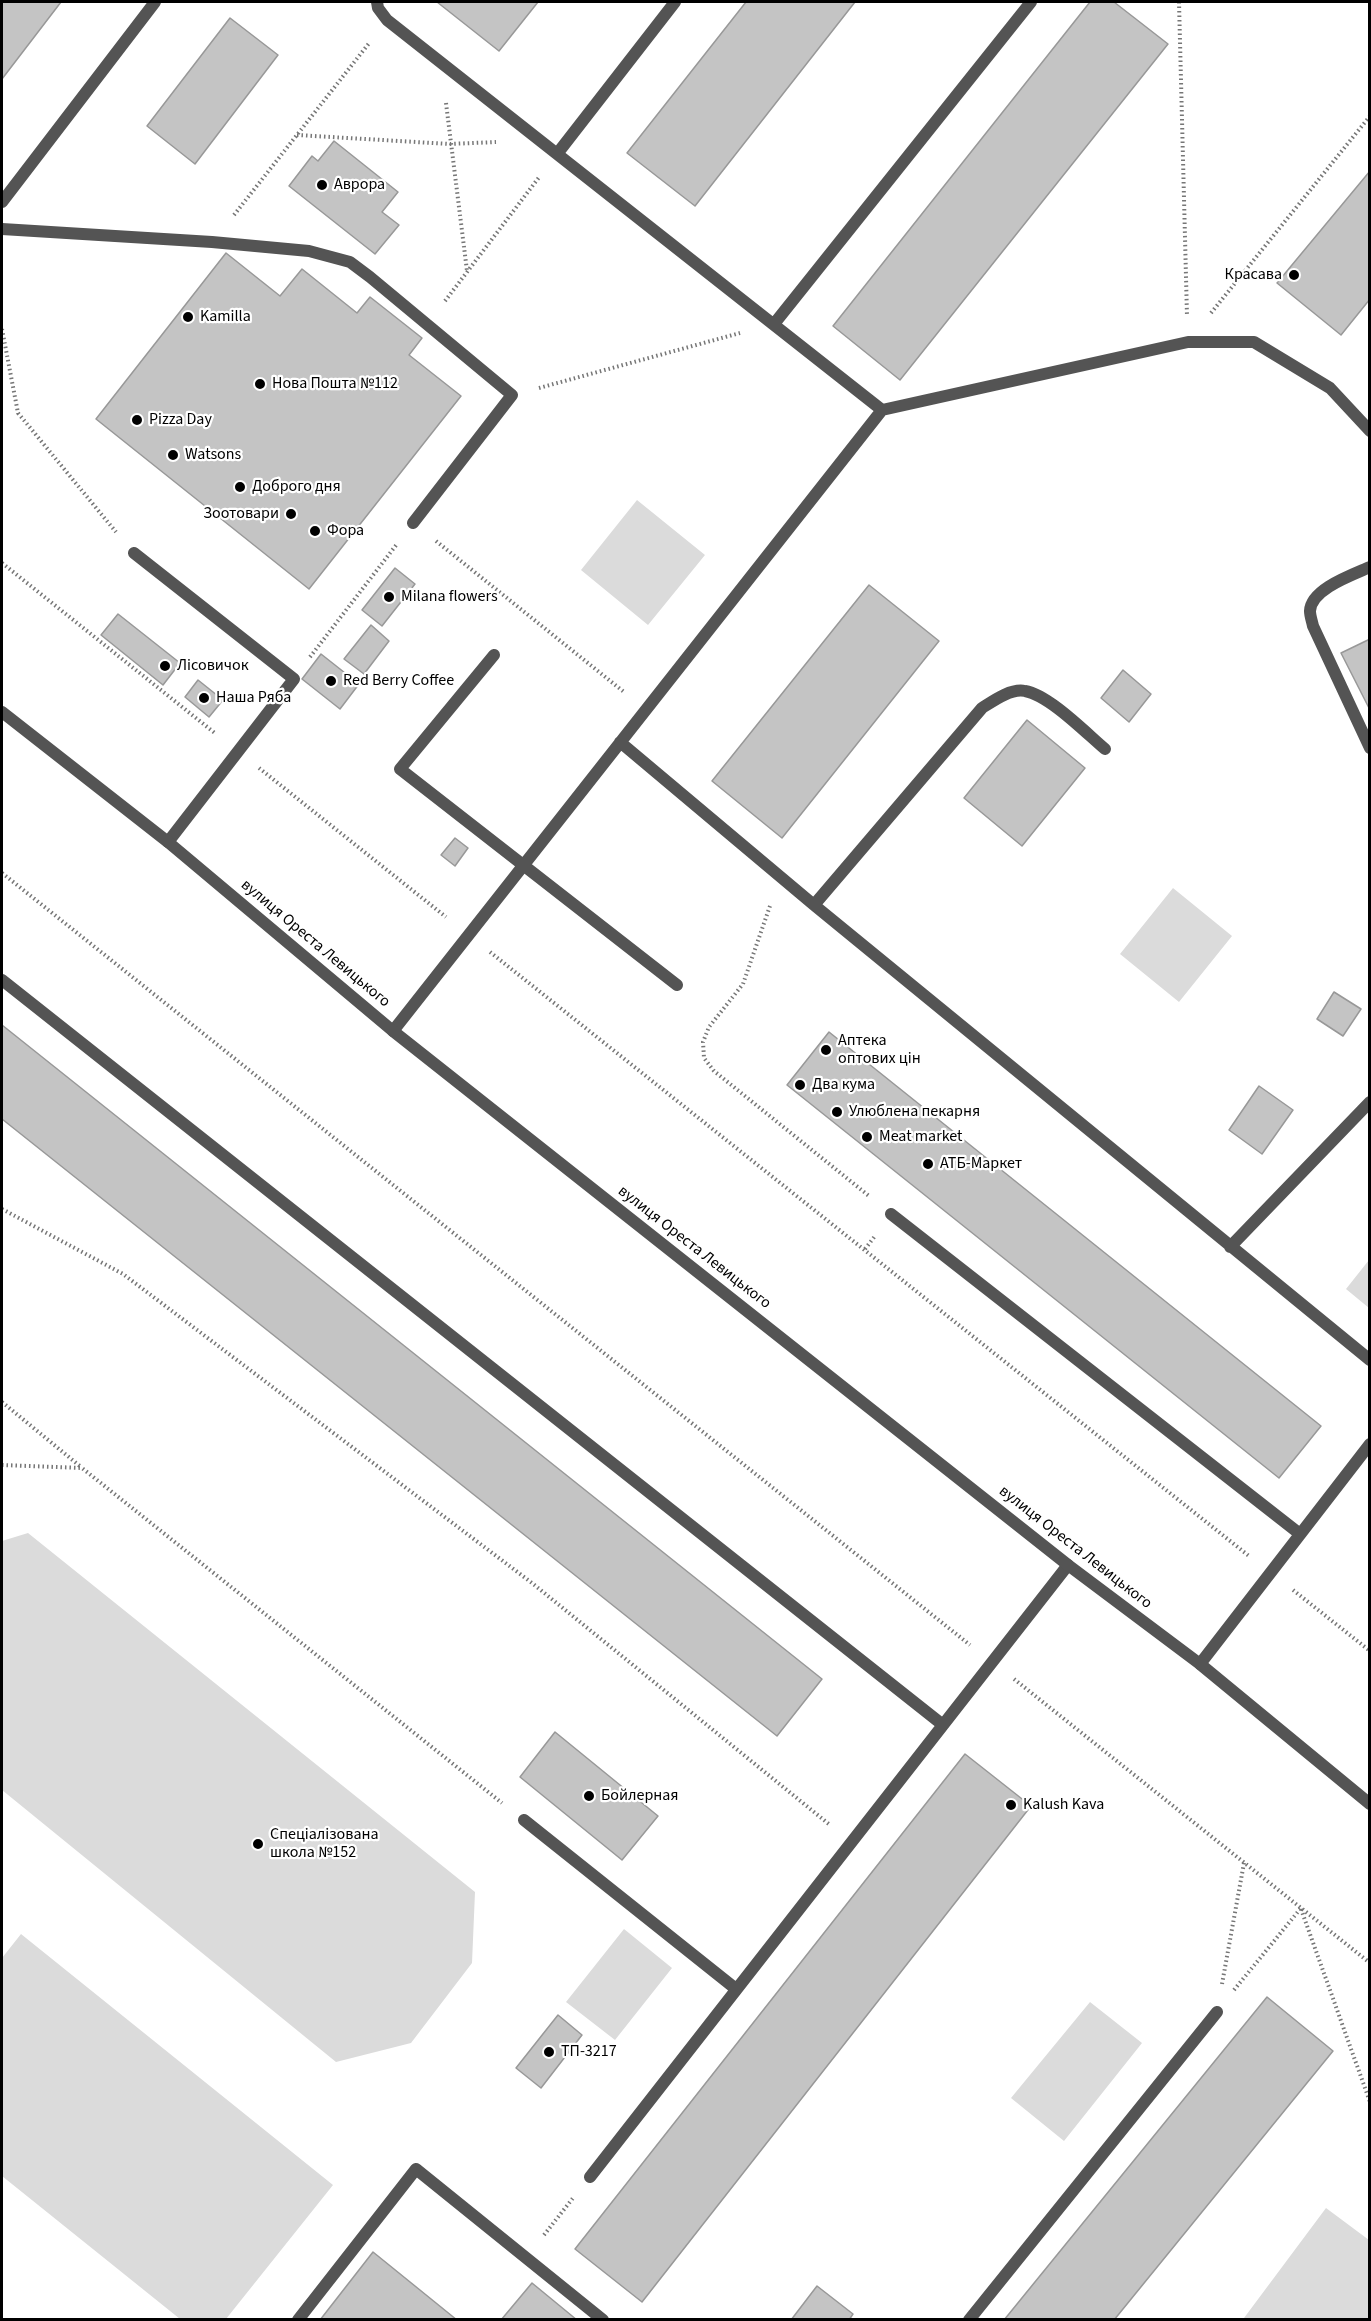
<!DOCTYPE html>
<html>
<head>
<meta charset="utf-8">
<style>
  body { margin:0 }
  #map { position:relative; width:1371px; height:2321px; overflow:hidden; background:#fff; font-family:"Source Sans 3",sans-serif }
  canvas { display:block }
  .frame { position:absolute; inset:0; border:3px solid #000; pointer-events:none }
</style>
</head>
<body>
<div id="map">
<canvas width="1371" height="2321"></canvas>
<div class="frame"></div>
</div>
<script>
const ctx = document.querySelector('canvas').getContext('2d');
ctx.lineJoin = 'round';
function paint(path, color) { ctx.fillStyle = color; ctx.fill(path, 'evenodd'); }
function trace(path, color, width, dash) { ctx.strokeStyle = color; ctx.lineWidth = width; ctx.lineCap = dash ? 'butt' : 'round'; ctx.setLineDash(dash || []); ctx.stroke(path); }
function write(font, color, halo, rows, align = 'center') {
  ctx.font = font + ' "Source Sans 3",sans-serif'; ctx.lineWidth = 4.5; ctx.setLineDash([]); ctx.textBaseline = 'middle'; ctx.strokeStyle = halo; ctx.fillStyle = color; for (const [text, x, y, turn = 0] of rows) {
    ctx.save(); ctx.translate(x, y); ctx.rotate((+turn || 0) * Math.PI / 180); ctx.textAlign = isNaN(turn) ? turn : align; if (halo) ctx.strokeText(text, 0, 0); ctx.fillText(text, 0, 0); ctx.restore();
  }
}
paint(new Path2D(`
  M 637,500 L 705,555 L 648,625 L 581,570 Z
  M 1173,888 L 1232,936 L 1179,1002 L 1120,954 Z
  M 1369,1260 L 1369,1308 L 1346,1289 Z
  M 28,1533 L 475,1892 L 472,1963 L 411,2043 L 336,2062 L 2,1790 L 2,1541 Z
  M 624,1929 L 672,1968 L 615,2040 L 566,2002 Z
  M 21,1934 L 333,2185 L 226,2319 L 180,2319 L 2,2176 L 2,1958 Z
  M 1090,2002 L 1142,2043 L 1064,2141 L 1011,2098 Z
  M 1326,2208 L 1369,2240 L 1369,2319 L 1246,2319 L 1244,2318 Z`), '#dbdbdb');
const building = new Path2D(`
  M 2,2 L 61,2 L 2,79 Z
  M 437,2 L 538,2 L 499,51 Z
  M 746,2 L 855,2 L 695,206 L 627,153 Z
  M 1090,2 L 1114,2 L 1168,44 L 900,380 L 833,326 Z
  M 230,18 L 278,55 L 195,164 L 147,126 Z
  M 334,141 L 398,192 L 382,212 L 399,225 L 375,254 L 289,186 L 312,156 L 318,161 Z
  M 1370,171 L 1370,299 L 1341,335 L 1277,283 Z
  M 226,253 L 280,296 L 302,269 L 357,313 L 370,297 L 422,338 L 409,355 L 461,396 L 309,589 L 96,419 Z
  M 395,568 L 415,584 L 382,626 L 362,610 Z
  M 869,585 L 939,641 L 782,838 L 712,781 Z
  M 118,614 L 180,663 L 163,685 L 101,635 Z
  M 371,625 L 389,641 L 364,674 L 344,659 Z
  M 1370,639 L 1370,710 L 1341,653 Z
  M 321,654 L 359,684 L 340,709 L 302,679 Z
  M 1123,670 L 1151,694 L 1129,722 L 1101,698 Z
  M 198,680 L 223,700 L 209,717 L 185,697 Z
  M 1027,720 L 1085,768 L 1022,846 L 964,798 Z
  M 455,838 L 468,848 L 455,866 L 441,855 Z
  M 1334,992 L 1361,1009 L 1343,1036 L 1317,1019 Z
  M 2,1025 L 822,1679 L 777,1736 L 2,1119 Z
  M 829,1032 L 1321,1426 L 1279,1478 L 787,1085 Z
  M 1259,1086 L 1293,1110 L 1262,1154 L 1229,1130 Z
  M 555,1732 L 658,1816 L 622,1860 L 520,1777 Z
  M 965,1754 L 1031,1806 L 642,2302 L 575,2249 Z
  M 1267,1997 L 1333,2051 L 1114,2320 L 1004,2320 Z
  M 558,2015 L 582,2035 L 541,2088 L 516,2068 Z
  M 373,2252 L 457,2320 L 320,2320 Z
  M 532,2283 L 577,2320 L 501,2320 Z
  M 817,2286 L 853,2314 L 849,2320 L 791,2320 Z`);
paint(building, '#c4c4c4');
trace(building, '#989898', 1.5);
trace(new Path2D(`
  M 1179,2 L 1187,316
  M 446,103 L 467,271
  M 297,135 L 450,144 L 496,142
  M 234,215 L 370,42
  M 445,301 L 540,176
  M 1211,313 L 1370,116
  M 2,329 L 18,413 L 116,532
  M 539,388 L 740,333
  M 436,541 L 624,692
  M 2,563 L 216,734
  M 310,657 L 397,544
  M 259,768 L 446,917
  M 2,873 L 970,1645
  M 770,906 L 743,984 L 709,1027 L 703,1042 L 704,1058 L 714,1071 L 869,1196
  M 490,952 L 1249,1556
  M 2,1209 L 123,1274 L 532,1583 L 830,1825
  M 865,1249 L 875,1236
  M 2,1402 L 81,1467
  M 2,1465 L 82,1468 L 502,1803
  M 1293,1590 L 1370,1651
  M 1014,1679 L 1370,1963
  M 1301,1909 L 1370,2102
  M 1222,1984 L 1244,1863
  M 1234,1990 L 1301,1908
  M 544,2235 L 573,2198`), '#767676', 4, [1.5, 3]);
trace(new Path2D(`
  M 377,2 L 378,8 L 387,20 L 882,410
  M 557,154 L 675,2
  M 2,202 L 155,2
  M 2,229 L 212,242 L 309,251 L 350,262 L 370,277 L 512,395 L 413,523
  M 774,324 L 1031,2
  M 134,553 L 294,679 L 168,842
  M 1370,567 C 1352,575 1311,589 1310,611 C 1310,616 1312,621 1313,626 L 1370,748
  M 494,655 L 400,769 L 677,985
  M 620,742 L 814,905 L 1370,1360
  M 814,905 L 982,708 C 993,701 1011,688 1025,691 C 1049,695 1086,733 1105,749
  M 2,980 L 943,1725
  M 393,1031 L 882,410 L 1188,342 L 1254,342 L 1330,388 L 1370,431
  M 891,1214 L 1300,1534
  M 1230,1247 L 1370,1102
  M 1200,1664 L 1370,1444
  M 524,1820 L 736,1989
  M 590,2177 L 1068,1565
  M 298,2320 L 416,2169 L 603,2320
  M 969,2320 L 1217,2012`), '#545454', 12);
trace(new Path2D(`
  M 2,712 L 168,842 L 393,1031 L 1068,1565 L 1200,1664 L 1370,1804`), '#545454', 12);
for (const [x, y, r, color] of [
  [322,185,6,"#000"],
  [1294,275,6,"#000"],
  [188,317,6,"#000"],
  [260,384,6,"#000"],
  [137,420,6,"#000"],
  [173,455,6,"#000"],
  [240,487,6,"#000"],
  [291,514,6,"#000"],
  [315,531,6,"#000"],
  [389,597,6,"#000"],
  [165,666,6,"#000"],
  [331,681,6,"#000"],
  [204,698,6,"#000"],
  [826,1050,6,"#000"],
  [800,1085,6,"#000"],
  [837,1112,6,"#000"],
  [867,1137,6,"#000"],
  [928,1164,6,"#000"],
  [589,1796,6,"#000"],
  [1011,1805,6,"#000"],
  [258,1844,6,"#000"],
  [549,2052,6,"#000"]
]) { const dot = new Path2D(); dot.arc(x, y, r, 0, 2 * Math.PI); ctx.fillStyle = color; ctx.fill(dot); trace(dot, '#fff', 2); }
write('16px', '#000', '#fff', [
  ["Аврора",334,185],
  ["Красава",1282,275,"right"],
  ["Kamilla",200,317],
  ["Нова Пошта №112",272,384],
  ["Pizza Day",149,420],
  ["Watsons",185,455],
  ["Доброго дня",252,487],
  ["Зоотовари",279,514,"right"],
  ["Фора",327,531],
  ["Milana flowers",401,597],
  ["Лісовичок",177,666],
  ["Red Berry Coffee",343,681],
  ["Наша Ряба",216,698],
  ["Аптека",838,1041],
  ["оптових цін",838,1059],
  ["Два кума",812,1085],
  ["Улюблена пекарня",849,1112],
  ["Meat market",879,1137],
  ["АТБ-Маркет",940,1164],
  ["Бойлерная",601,1796],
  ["Kalush Kava",1023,1805],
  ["Спеціалізована",270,1835],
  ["школа №152",270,1853],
  ["ТП-3217",561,2052]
], 'left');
write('16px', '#000', '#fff', [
  ["вулиця Ореста Левицького",315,944,40],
  ["вулиця Ореста Левицького",694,1248,38],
  ["вулиця Ореста Левицького",1075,1548,38]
]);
</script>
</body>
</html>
